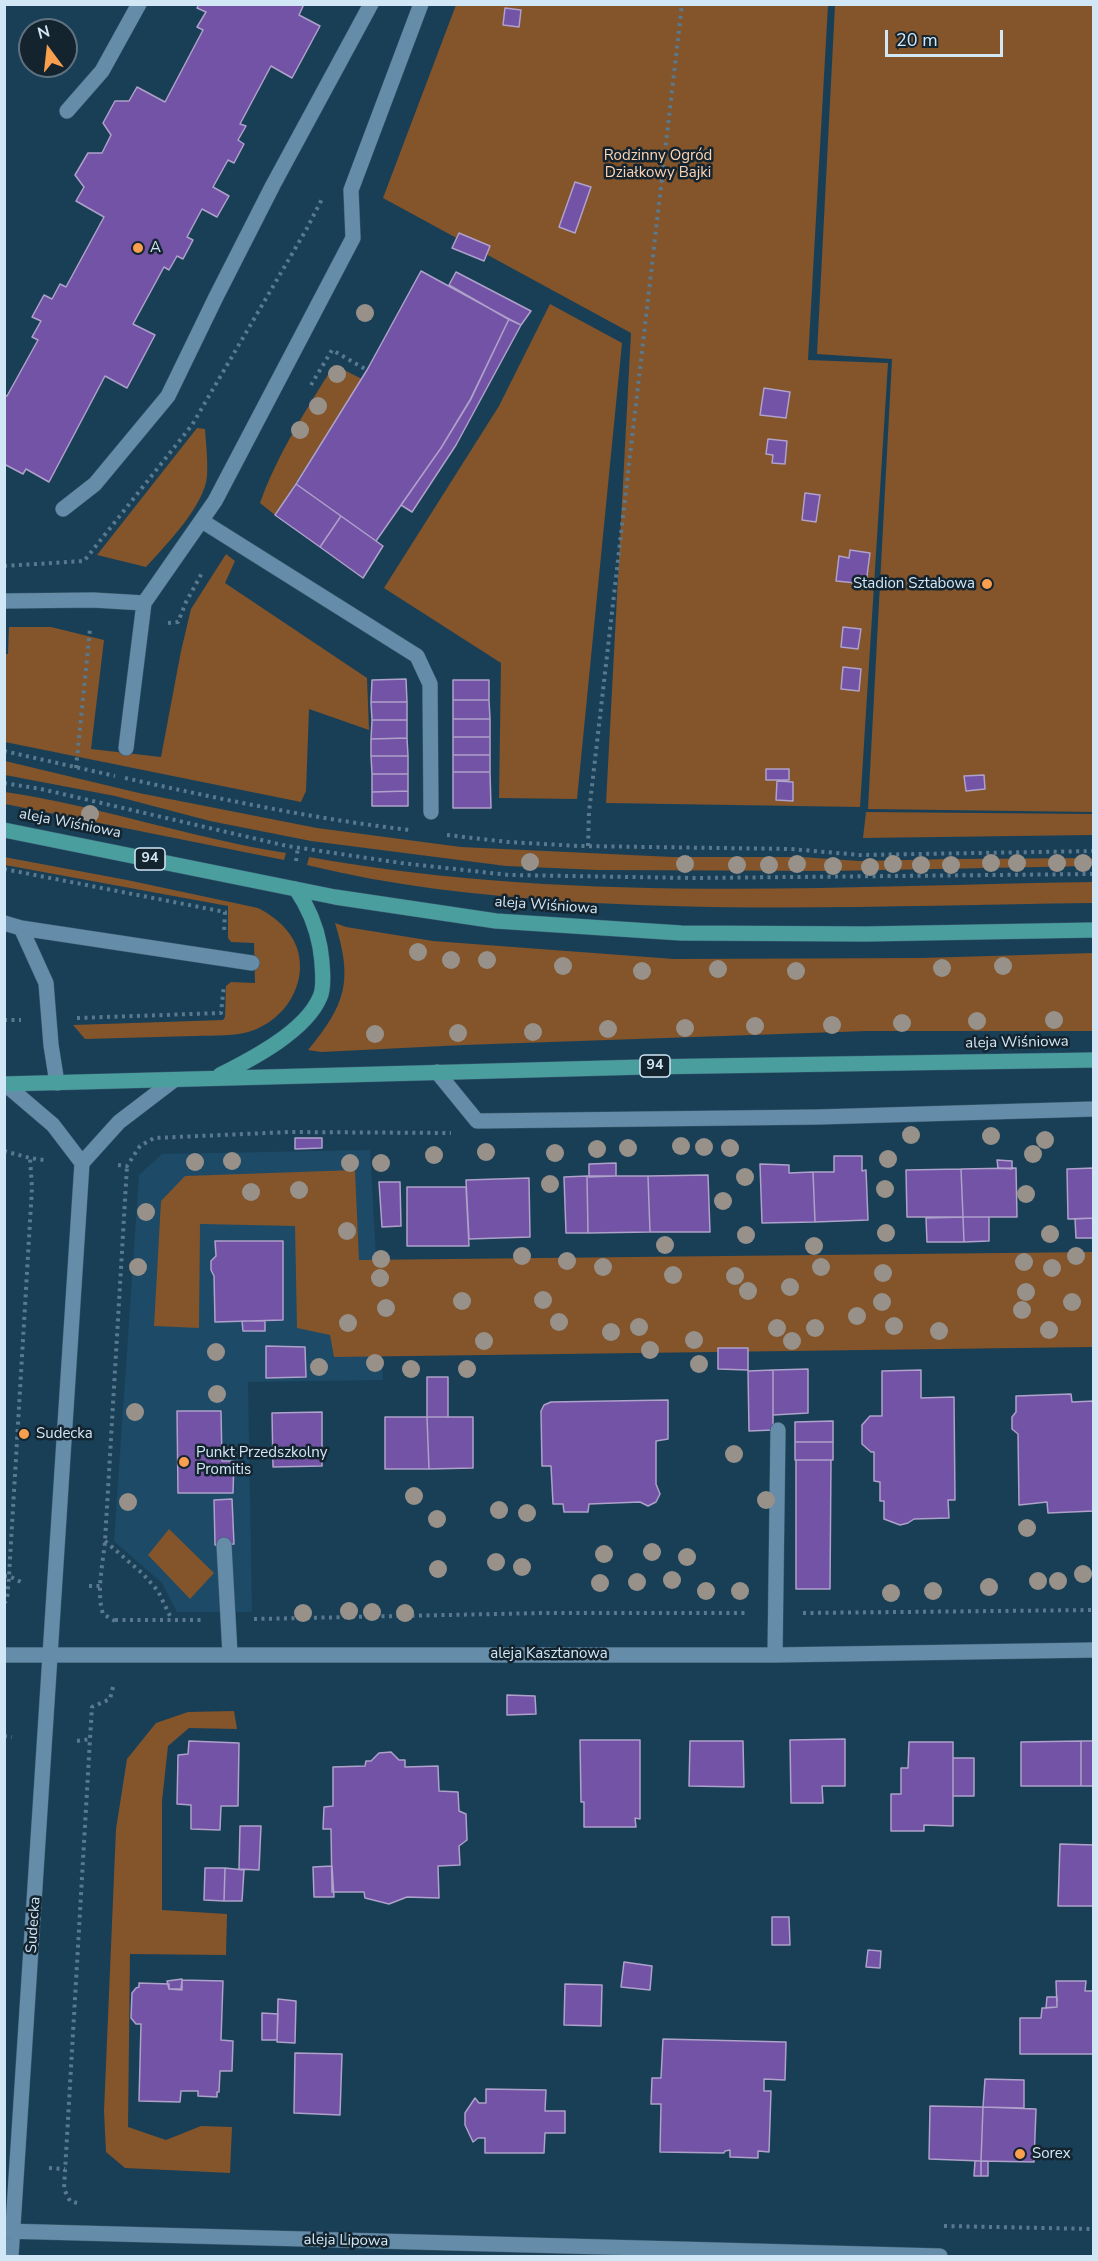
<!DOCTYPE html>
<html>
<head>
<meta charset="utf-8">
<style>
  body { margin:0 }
  #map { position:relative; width:1098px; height:2261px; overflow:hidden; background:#193f57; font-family:"Nunito Sans",sans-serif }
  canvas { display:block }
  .frame { position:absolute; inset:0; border:6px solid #d2e7f6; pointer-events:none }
  .north { position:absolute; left:18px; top:18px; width:60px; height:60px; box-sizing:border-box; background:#14242f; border:2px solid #60727f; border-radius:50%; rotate:345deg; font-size:16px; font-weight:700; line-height:24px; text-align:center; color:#d2e7f6 }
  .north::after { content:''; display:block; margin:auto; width:21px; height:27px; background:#fa9f4e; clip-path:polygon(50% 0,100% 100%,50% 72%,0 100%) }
  .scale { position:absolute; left:885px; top:30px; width:118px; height:27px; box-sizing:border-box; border:3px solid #d2e7f6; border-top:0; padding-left:8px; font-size:18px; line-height:21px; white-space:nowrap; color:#d2e7f6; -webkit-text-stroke:4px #14242f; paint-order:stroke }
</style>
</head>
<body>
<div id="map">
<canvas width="1098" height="2261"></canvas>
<div class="frame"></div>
<div class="north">N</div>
<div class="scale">20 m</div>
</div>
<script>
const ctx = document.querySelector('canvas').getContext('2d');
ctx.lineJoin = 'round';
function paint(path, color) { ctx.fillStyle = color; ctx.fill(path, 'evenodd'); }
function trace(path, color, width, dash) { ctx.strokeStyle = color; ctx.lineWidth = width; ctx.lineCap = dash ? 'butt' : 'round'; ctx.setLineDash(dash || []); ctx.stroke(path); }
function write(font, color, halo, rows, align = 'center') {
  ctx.font = font + ' "Nunito Sans",sans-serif'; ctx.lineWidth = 5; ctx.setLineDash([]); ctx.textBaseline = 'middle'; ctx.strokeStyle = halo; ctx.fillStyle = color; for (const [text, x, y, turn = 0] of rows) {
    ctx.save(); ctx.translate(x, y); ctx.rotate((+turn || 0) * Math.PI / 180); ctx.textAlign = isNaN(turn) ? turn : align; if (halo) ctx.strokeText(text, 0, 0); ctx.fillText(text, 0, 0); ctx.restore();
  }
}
paint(new Path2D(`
  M 370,1150 L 383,1380 L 248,1382 L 252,1612 L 177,1612 L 162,1583 L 114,1541 L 139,1175 L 162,1154 Z`), '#1c4a67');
paint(new Path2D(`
  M 456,5 L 828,5 L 808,360 L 888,363 L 860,807 L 606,803 L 631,333 L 383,198 Z
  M 835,5 L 1093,5 L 1093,812 L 868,809 L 892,359 L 817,354 Z
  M 550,304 L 622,343 L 577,799 L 499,798 L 501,663 L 384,588 L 499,406 Z
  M 334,365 L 362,379 L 275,515 L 260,503 C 278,453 306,410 334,365 Z
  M 197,428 L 205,429 C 206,444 208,460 207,476 C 205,505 166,545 146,567 L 97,555 Z
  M 226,554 L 235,561 L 225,583 L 367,678 L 369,730 L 309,709 L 306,791 L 301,802 L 5,742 L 4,654 L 8,654 L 9,627 L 51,627 L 104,640 L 91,749 L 161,757 L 181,651 L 191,609 Z
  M 5,761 L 139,793 L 317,828 L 461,847 L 673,857 L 802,857 L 859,861 L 950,859 L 1093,858 L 1093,866 L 831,871 L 598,870 L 506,866 L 311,841 L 210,821 L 115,796 L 5,775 Z
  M 5,792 C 99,806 191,838 286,853 L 284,860 L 5,804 Z
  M 866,812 L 1093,814 L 1093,835 L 863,838 Z
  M 4,857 L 127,880 L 258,908 C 281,920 301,939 300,968 C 299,996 280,1020 254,1030 C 237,1037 213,1035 195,1036 C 158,1037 122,1038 85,1039 L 73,1025 L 223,1020 L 225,1017 L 226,986 L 231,982 L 255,983 L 254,943 L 231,942 L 228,938 L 228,906 L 5,865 Z
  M 309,857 C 567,904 832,886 1093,882 L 1093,903 C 917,905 740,913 563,901 C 477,895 392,886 307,865 Z
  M 335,923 L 346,927 L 433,941 L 674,959 L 921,958 L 1093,953 L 1093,1031 L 867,1031 L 464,1045 L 321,1052 L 308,1050 C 346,1004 353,981 335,923 Z
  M 355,1170 L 359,1260 L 1093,1252 L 1093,1347 L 334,1357 L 330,1335 L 297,1328 L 295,1226 L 200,1224 L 199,1328 L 154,1326 L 161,1201 L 185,1176 Z
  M 169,1529 L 214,1573 L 190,1599 L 148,1555 Z
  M 234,1711 L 237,1729 L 189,1728 L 168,1746 L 162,1801 L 162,1910 L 227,1914 L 226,1955 L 130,1954 L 128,2127 L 166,2140 L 201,2126 L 232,2127 L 230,2173 L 125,2168 L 106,2152 L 104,2111 L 116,1829 L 127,1759 L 156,1723 L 188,1712 Z`), '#84542a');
const building = new Path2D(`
  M 199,4 L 304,4 L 299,15 L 320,26 L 292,78 L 271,66 L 240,124 L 246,126 L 238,140 L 244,144 L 234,163 L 228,160 L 213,187 L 229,196 L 217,217 L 202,209 L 187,237 L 193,240 L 183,259 L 177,256 L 169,270 L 164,267 L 133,324 L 155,335 L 127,388 L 105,376 L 49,482 L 26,469 L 23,474 L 4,464 L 4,395 L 7,396 L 38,340 L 32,337 L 41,321 L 32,317 L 44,295 L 52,299 L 60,284 L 66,287 L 104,217 L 76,201 L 84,187 L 75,175 L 88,153 L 102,153 L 111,135 L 103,123 L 115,101 L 129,101 L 137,87 L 165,102 L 203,30 L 197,27 L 206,12 L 197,8 Z
  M 505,8 L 521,10 L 519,27 L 503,25 Z
  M 575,182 L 591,187 L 575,233 L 559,227 Z
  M 459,233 L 490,246 L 484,261 L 452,248 Z
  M 421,271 L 509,319 L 471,399 L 441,448 L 376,541 L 296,484 L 367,370 Z
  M 456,272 L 529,310 L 531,311 L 521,325 L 508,319 L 449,285 Z
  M 509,319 L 521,325 L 456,445 L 412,512 L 401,505 L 441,448 L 470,400 Z
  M 764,388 L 790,392 L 786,418 L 760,415 Z
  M 768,439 L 787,441 L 785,464 L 772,463 L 773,455 L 766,454 Z
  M 296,484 L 341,516 L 320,547 L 275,515 Z
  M 805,493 L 820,495 L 816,522 L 802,520 Z
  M 341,516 L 383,546 L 363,578 L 320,547 Z
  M 850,550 L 870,553 L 866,584 L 836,581 L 839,556 L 849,558 Z
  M 843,627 L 861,629 L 858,649 L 841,647 Z
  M 843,667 L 861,669 L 859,691 L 841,689 Z
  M 406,679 L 407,702 L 371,702 L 372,680 Z
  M 453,680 L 489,680 L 489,700 L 453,700 Z
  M 453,700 L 489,700 L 490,719 L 453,719 Z
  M 371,702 L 407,702 L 407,720 L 372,720 Z
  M 453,719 L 490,719 L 490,737 L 453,737 Z
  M 372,720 L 407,720 L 407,738 L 371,739 Z
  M 453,737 L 490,737 L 490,755 L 453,755 Z
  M 407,738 L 408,756 L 371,756 L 371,739 Z
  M 453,755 L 490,755 L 490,772 L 453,772 Z
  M 371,756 L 408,756 L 408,774 L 372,774 Z
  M 766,769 L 789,769 L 789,780 L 766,780 Z
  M 453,772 L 490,772 L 491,808 L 453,808 Z
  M 372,774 L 408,774 L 408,791 L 372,792 Z
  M 984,775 L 985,789 L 966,791 L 964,776 Z
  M 777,781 L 793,782 L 793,801 L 776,800 Z
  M 408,791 L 408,806 L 372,806 L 372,792 Z
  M 295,1138 L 322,1138 L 322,1148 L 295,1149 Z
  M 834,1156 L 862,1156 L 862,1171 L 866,1170 L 868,1220 L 815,1222 L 813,1172 L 834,1172 Z
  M 997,1160 L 1012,1161 L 1012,1169 L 998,1168 Z
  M 616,1163 L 616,1176 L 589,1177 L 589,1164 Z
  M 760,1164 L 789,1165 L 789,1173 L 813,1172 L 815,1222 L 762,1223 Z
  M 1016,1168 L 1017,1217 L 963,1217 L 961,1169 Z
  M 1094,1168 L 1094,1218 L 1068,1219 L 1067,1169 Z
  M 961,1169 L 963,1217 L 907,1217 L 906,1170 Z
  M 708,1175 L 710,1232 L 650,1232 L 648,1176 Z
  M 587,1176 L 648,1176 L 650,1232 L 588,1233 Z
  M 587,1176 L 588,1233 L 566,1233 L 564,1177 Z
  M 529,1178 L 530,1237 L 469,1239 L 466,1180 Z
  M 379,1182 L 400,1182 L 401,1226 L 382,1227 Z
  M 407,1187 L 466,1187 L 469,1246 L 407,1246 Z
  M 963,1217 L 964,1242 L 927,1242 L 926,1218 Z
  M 963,1217 L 989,1217 L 989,1241 L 964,1242 Z
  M 1094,1218 L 1094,1238 L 1076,1238 L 1075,1219 Z
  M 215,1241 L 283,1241 L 283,1320 L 215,1322 L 214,1276 L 211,1270 L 211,1261 L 216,1256 Z
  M 242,1321 L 265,1321 L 265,1331 L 243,1331 Z
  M 266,1346 L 305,1347 L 306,1377 L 266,1378 Z
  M 718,1348 L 748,1348 L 748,1370 L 718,1369 Z
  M 808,1369 L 808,1413 L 773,1415 L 773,1370 Z
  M 773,1370 L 773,1430 L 749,1431 L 748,1371 Z
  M 921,1370 L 921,1398 L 954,1397 L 955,1500 L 948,1500 L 949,1518 L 914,1519 L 908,1523 L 900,1525 L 884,1519 L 884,1501 L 880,1501 L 880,1482 L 874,1481 L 874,1452 L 871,1452 L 862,1444 L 862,1425 L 870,1416 L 882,1416 L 882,1371 Z
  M 427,1377 L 448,1377 L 448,1417 L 427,1417 Z
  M 1071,1394 L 1072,1402 L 1094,1401 L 1094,1511 L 1048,1513 L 1047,1502 L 1019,1505 L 1018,1434 L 1012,1429 L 1012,1417 L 1016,1412 L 1016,1396 Z
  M 668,1400 L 668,1439 L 656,1441 L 656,1484 L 660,1494 L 656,1502 L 648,1506 L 640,1502 L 589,1504 L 588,1512 L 564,1512 L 563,1504 L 553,1504 L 551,1466 L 542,1466 L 541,1411 L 544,1405 L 551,1402 Z
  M 177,1411 L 221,1411 L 222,1461 L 234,1461 L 233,1493 L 178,1493 Z
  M 322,1412 L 322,1466 L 273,1467 L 272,1413 Z
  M 385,1417 L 427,1417 L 429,1469 L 385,1469 Z
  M 427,1417 L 473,1417 L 473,1468 L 429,1469 Z
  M 833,1421 L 833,1442 L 795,1442 L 795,1422 Z
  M 795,1442 L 833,1442 L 833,1460 L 795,1460 Z
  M 796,1460 L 831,1460 L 830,1589 L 796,1589 Z
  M 232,1499 L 234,1544 L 215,1545 L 214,1500 Z
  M 507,1695 L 535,1696 L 536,1714 L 507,1715 Z
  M 845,1739 L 845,1786 L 822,1786 L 823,1803 L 791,1803 L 790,1740 Z
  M 580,1740 L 640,1740 L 640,1819 L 635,1818 L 636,1827 L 584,1827 L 584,1802 L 581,1802 Z
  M 189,1741 L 239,1743 L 238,1806 L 221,1806 L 220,1830 L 191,1829 L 191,1805 L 177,1804 L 178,1755 L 188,1754 Z
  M 690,1741 L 743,1741 L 744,1787 L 689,1786 Z
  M 1081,1741 L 1081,1786 L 1021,1786 L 1021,1742 Z
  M 1081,1741 L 1094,1741 L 1094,1786 L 1081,1786 Z
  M 909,1742 L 953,1742 L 953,1826 L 924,1825 L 924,1831 L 891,1831 L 891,1794 L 901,1794 L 901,1768 L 908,1768 Z
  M 391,1752 L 399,1760 L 405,1760 L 405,1767 L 438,1766 L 439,1791 L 458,1792 L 459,1811 L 466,1814 L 467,1840 L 459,1846 L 460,1865 L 438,1866 L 439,1898 L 407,1897 L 389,1904 L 365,1898 L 364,1892 L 332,1892 L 331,1829 L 323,1829 L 324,1807 L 333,1806 L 333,1767 L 365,1766 L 366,1761 L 371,1761 L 379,1753 Z
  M 953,1758 L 974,1758 L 974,1796 L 953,1796 Z
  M 240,1826 L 261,1826 L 259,1870 L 239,1869 Z
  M 1060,1844 L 1094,1845 L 1094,1906 L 1058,1906 Z
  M 332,1866 L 334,1897 L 314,1897 L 313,1867 Z
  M 205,1868 L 225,1868 L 224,1901 L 204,1900 Z
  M 225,1868 L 244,1870 L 242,1901 L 224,1901 Z
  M 772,1917 L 789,1917 L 790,1945 L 772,1945 Z
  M 868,1950 L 881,1951 L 880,1968 L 866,1967 Z
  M 624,1962 L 652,1966 L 650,1990 L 621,1987 Z
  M 182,1979 L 182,1990 L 169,1989 L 167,1981 Z
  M 182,1980 L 223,1981 L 221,2040 L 233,2041 L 232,2071 L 220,2071 L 219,2092 L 217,2092 L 217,2097 L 198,2096 L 198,2091 L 181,2091 L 180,2102 L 139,2101 L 141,2024 L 136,2024 L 131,2018 L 132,1993 L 136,1988 L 139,1987 L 139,1983 L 169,1984 L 169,1989 L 181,1989 Z
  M 1056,1981 L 1086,1981 L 1085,1991 L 1094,1991 L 1094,2054 L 1020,2054 L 1020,2018 L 1041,2018 L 1042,2008 L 1057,2007 Z
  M 565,1984 L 602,1985 L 601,2026 L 564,2025 Z
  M 1047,1997 L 1057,1997 L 1057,2007 L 1046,2008 Z
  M 278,1999 L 296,2001 L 295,2043 L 277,2042 Z
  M 262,2013 L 278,2014 L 277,2040 L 262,2040 Z
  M 663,2039 L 786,2042 L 785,2080 L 764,2079 L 764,2091 L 771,2091 L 769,2152 L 758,2151 L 758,2158 L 730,2157 L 730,2150 L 725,2151 L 724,2153 L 660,2152 L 661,2104 L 651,2104 L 652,2078 L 661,2078 Z
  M 295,2053 L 342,2054 L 340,2115 L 294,2113 Z
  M 985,2079 L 1024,2080 L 1024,2108 L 983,2107 Z
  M 486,2089 L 546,2090 L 545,2111 L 565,2111 L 565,2133 L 545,2133 L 544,2153 L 485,2153 L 485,2138 L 478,2138 L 473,2142 L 465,2125 L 465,2113 L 475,2098 L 479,2103 L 486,2103 Z
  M 930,2106 L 983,2107 L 981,2161 L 929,2159 Z
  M 983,2107 L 1036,2109 L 1034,2162 L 981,2161 Z
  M 975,2161 L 981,2161 L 981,2176 L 974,2176 Z
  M 981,2161 L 988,2161 L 988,2176 L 981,2176 Z`);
paint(building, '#7353a6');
trace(building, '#aea1ca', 1.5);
const minor = new Path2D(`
  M 67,111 L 102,71 L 139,4
  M 63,509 L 95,484 L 168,396 L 216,297 L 273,185 L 371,4
  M 202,521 L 417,656 L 430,684 L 431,812
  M 4,601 L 93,600 L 144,603 L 126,748
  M 144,603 L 215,501 L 353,238 L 351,190 L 421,4
  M 4,923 L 21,928
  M 437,1072 L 477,1121 L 818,1117 L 1094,1109
  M 57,1083 L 51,1045 L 46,983 L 21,928 L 252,963
  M 5,1084 L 53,1125 L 82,1163
  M 224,1545 L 230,1654
  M 4,1655 L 775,1655 L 1094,1650
  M 775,1655 L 778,1430
  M 4,2231 L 940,2256
  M 11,2256 L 82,1163 L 119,1122 L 174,1080`);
const major = new Path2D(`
  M 4,830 L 335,897 L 496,921 L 681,933 L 866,934 L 1094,930
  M 220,1075 C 252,1059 306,1031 320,997 C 325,987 322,959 320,947 C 316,925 309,908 296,889
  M 4,1084 L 644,1067 L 1094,1060`);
trace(minor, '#3b5b70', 16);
trace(major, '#3b5b70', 16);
trace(new Path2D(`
  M 311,385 L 332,350 L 367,370
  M 4,566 L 84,561 L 192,425 L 306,230 L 322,199
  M 168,623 L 178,622 L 186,602 L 202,573
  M 4,751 L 115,776
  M 76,768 L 90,629
  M 125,778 C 220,799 314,819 410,830
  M 4,783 L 41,789 L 287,846 L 401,863 L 509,875 L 693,878 L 1094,874
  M 447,835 L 508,842 L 579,846 L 791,849 L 860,855 L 1094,851
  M 588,846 L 589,812 L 682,4
  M 296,861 L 298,847
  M 4,869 L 225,912 L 224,932
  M 77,1018 L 221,1013 L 224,985
  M 4,1020 L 21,1020
  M 4,1151 L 30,1158 L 44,1160
  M 118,1165 L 127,1166 L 140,1146 L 154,1138 L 289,1132 L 451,1133
  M 105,1541 L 143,1574 L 158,1591 L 172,1620
  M 4,1576 L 9,1576 L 21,1582
  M 89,1586 L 100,1586
  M 4,1603 L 7,1600 L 9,1576 L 32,1188 L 30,1158
  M 803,1613 L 1094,1610
  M 254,1619 L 544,1613 L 748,1613
  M 115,1620 L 202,1620
  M 115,1621 L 103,1614 C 96,1592 103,1564 105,1541 L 127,1166
  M 4,1736 L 12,1737
  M 77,1741 L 90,1739
  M 49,2168 L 65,2169
  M 77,2203 L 70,2201 L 64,2189 L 90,1739 L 92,1707 L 110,1699 L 114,1683
  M 944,2226 L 1094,2229`), '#59798e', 4, [3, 4.5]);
trace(minor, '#658ca8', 15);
trace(major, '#4a9f9e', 15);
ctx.fillStyle = '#97918a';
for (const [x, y] of [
  [365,313],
  [337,374],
  [318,406],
  [300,430],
  [90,814],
  [530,862],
  [991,863],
  [1017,863],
  [1057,863],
  [1083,863],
  [685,864],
  [797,864],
  [893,864],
  [737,865],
  [769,865],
  [921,865],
  [951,865],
  [833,866],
  [870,867],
  [418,952],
  [451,960],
  [487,960],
  [563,966],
  [1003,966],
  [942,968],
  [718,969],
  [642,971],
  [796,971],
  [1054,1020],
  [977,1021],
  [902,1023],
  [832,1025],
  [755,1026],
  [685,1028],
  [608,1029],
  [533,1032],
  [458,1033],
  [375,1034],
  [911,1135],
  [991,1136],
  [1045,1140],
  [681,1146],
  [704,1147],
  [628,1148],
  [730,1148],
  [597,1149],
  [486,1152],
  [555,1153],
  [1033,1154],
  [434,1155],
  [888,1159],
  [232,1161],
  [195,1162],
  [350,1163],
  [381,1163],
  [745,1177],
  [550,1184],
  [885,1189],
  [299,1190],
  [251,1192],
  [1026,1194],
  [723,1201],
  [146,1212],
  [347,1231],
  [886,1233],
  [1050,1234],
  [746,1235],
  [665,1245],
  [814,1246],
  [522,1256],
  [1076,1256],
  [381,1259],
  [567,1261],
  [1024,1262],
  [138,1267],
  [603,1267],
  [821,1267],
  [1052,1268],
  [883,1273],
  [673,1275],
  [735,1276],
  [380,1278],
  [790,1287],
  [748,1291],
  [1026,1292],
  [543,1300],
  [462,1301],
  [882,1302],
  [1072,1302],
  [386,1308],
  [1022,1310],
  [857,1316],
  [559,1322],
  [348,1323],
  [894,1326],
  [639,1327],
  [777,1328],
  [815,1328],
  [1049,1330],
  [939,1331],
  [611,1332],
  [694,1340],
  [484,1341],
  [792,1341],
  [650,1350],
  [216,1352],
  [375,1363],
  [699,1364],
  [319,1367],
  [411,1369],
  [467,1369],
  [217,1394],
  [135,1412],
  [734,1454],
  [414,1496],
  [766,1500],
  [128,1502],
  [499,1510],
  [527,1513],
  [437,1519],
  [1027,1528],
  [652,1552],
  [604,1554],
  [687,1557],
  [496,1562],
  [522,1567],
  [438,1569],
  [1083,1574],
  [672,1580],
  [1038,1581],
  [1058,1581],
  [637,1582],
  [600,1583],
  [989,1587],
  [706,1591],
  [740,1591],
  [933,1591],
  [891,1593],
  [349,1611],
  [372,1612],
  [303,1613],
  [405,1613]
]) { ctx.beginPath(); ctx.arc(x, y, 9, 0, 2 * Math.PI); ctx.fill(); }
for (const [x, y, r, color] of [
  [138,248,6,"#fa9f4e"],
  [987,584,6,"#fa9f4e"],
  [24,1434,6,"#fa9f4e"],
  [184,1462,6,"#fa9f4e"],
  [1020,2154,6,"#fa9f4e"]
]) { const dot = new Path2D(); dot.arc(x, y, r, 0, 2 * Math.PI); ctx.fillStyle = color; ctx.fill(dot); trace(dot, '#14242f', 2); }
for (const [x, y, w] of [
  [150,859,30],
  [655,1066,30]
]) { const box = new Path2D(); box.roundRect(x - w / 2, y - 11, w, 22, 4.5); ctx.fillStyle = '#14242f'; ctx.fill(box); trace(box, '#d2e7f6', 1.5); }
write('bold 14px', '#d2e7f6', null, [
  ["94",150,859],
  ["94",655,1066]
]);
write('15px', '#fed4b3', '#14242f', [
  ["Rodzinny Ogród",658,156],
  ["Działkowy Bajki",658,173]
]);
write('15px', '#d2e7f6', '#14242f', [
  ["A",150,248],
  ["Stadion Sztabowa",975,584,"right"],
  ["Sudecka",36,1434],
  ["Punkt Przedszkolny",196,1453],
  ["Promitis",196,1470],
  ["Sorex",1032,2154]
], 'left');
write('15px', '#d2e7f6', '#14242f', [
  ["aleja Wiśniowa",70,824,11],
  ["aleja Wiśniowa",546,906,4],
  ["aleja Wiśniowa",1017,1043,-1],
  ["aleja Kasztanowa",549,1654],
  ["Sudecka",34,1925,-86],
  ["aleja Lipowa",346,2241,1]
]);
</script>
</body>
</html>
